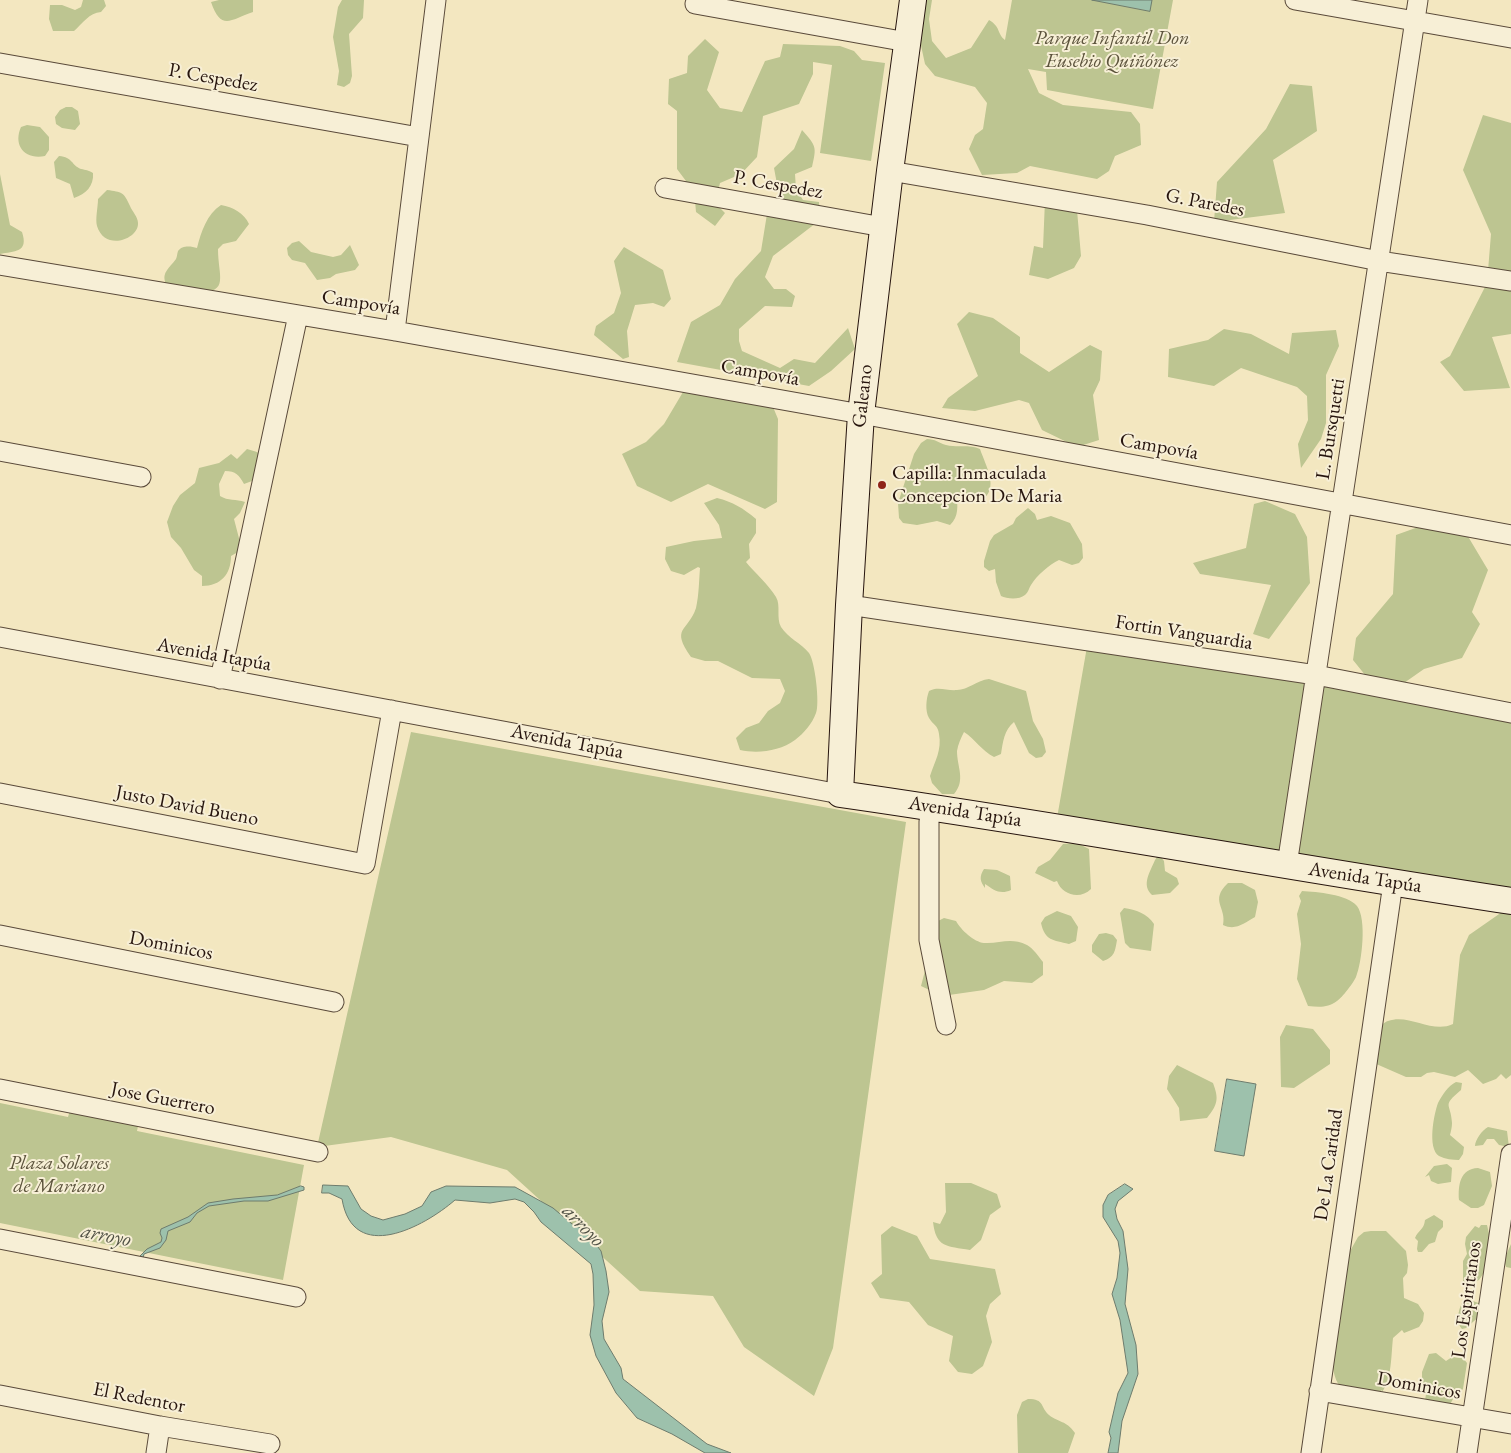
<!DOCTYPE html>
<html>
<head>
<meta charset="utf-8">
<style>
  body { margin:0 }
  canvas { display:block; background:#f3e7c0 }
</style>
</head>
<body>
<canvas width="1511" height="1453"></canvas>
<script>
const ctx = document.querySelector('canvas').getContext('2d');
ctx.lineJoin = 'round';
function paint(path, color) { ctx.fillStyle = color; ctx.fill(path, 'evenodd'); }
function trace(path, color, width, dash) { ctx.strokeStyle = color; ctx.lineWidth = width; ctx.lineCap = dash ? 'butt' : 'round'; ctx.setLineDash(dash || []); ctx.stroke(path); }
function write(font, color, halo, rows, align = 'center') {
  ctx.font = font + ' "EB Garamond",serif'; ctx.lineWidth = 4; ctx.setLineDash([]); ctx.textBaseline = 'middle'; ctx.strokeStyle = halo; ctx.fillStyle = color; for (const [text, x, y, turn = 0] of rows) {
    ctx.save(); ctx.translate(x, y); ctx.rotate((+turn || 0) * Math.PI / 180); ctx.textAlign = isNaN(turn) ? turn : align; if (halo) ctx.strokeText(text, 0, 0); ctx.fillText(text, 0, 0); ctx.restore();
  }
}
paint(new Path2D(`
  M 83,0 L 104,0 L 106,6 L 101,12 C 89,13 83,23 74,31 L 53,31 L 49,19 L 50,5 L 62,5 L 75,10 L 81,7 Z
  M 219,0 L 253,0 L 253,12 C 230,20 221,31 211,2 Z
  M 342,0 L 364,0 L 363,18 L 349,34 L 352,76 L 350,83 L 344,87 L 337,85 L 339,71 L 333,37 L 338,7 Z
  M 914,0 L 932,0 L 929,19 L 932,41 L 946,58 L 971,48 L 989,20 C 1001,27 997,34 1005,40 L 1012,0 L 1173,0 L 1153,109 L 1047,90 L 1046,72 L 1028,69 L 1039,93 L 1063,105 L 1131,112 L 1140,124 L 1141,145 L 1115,156 L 1109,171 L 1097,179 L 1030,166 L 1017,173 L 982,175 L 969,149 L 975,135 L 983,129 L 987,103 L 975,87 L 935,76 L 925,64 L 912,4 Z
  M 705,39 L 719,52 L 707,90 L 720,108 L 742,112 L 765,61 L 780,57 L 783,44 L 840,46 L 854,51 L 862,60 L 885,63 L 871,161 L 820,153 L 832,65 L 813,62 L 813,74 L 799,104 L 763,116 L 757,157 L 741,174 L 720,183 L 715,203 L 725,213 L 715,226 L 696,212 L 695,201 L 684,189 L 686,181 L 677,169 L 677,111 L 668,104 L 669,79 L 687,73 L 688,56 Z
  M 1290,84 L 1312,86 L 1317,131 L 1273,160 L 1285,213 L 1214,222 L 1217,182 L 1266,129 Z
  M 66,107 L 72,107 L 78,111 L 80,124 L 75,130 L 62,128 L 56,124 L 55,117 L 60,110 Z
  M 1483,115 L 1511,123 L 1511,334 L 1492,337 L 1510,388 L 1464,391 L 1440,362 L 1450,356 L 1487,283 L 1491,234 L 1463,170 Z
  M 27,125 L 40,127 L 49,137 L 49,150 L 45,156 C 24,160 13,145 21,127 Z
  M 802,130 C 816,146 817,146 812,167 L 795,174 L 796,189 L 803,200 L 819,202 L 820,220 L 773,256 L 765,277 L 774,289 L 786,289 L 795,296 L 792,307 L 765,306 L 739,329 L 739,341 L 742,351 L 780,368 L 794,359 L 815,363 L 848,328 L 855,349 L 831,371 L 809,386 L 677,362 L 691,322 L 720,305 L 735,279 L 761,251 L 767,214 L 779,195 L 774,168 L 794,149 Z
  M 59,156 C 73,157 71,165 81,169 C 86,170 88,170 93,173 C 94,186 86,194 74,198 L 70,184 L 56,178 L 54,162 Z
  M 0,174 L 10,225 L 22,232 C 29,253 14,251 0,254 Z
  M 107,190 C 122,192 124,192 130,206 C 132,211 138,217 138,223 C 139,239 105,252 97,226 C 95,219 98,207 98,199 Z
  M 1067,191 L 1077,210 L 1081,256 L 1074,268 L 1048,279 L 1029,275 L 1034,246 L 1043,248 L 1045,200 Z
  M 221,205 C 233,207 244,213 249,224 L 236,241 L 223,244 L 218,249 C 218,279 232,295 189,292 L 186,286 L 179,285 L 167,286 C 160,273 169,269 176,259 C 177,257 177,254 178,251 C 182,245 191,246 197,248 C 201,232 207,214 221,205 Z
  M 299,241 L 311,252 L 333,257 L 341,255 L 350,245 L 359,265 L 355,270 L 336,274 L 330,278 L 317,280 L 305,263 L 292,260 L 288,255 L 287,248 L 292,243 Z
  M 624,247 L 663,270 L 671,299 L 664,307 L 653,303 L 635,305 L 627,331 L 629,357 L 623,359 L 594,335 L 596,326 L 614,313 L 621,293 L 614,261 Z
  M 969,312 L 993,318 L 1020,337 L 1020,353 L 1049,372 L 1090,345 L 1102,351 L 1100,380 L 1093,395 L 1099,440 L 1077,447 L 1042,430 L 1029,403 L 1019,400 L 975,411 L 942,408 L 948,398 L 978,376 L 957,324 Z
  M 1224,329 L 1251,334 L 1289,354 L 1292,333 L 1336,330 L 1339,346 L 1326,375 L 1326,423 L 1321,439 L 1301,468 L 1298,444 L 1308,420 L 1307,396 L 1297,387 L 1241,368 L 1214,386 L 1168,377 L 1169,349 L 1208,340 Z
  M 683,392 L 773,407 L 778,419 L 777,502 L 765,509 L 708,484 L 671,502 L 637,486 L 622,454 L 646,442 L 664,424 Z
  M 927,439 C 935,439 939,443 946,445 C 958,448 969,444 980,449 C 986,467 1000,488 981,501 L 968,494 L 956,493 C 958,505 959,517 950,525 L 937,521 L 917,525 L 903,523 L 899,518 L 898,503 L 914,454 L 921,443 Z
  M 247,449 L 257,452 L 263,458 C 260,467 254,473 252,481 L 244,484 C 239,475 236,471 225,471 L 219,484 L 220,496 C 228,501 236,499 245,502 L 240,513 L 234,519 L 241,546 L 238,552 L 231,556 C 231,574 221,586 202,586 L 202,576 L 194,570 L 181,548 L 171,537 L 167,522 L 173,506 L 180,495 L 195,483 L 199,468 L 219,463 L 231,454 L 237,459 Z
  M 717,498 C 733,502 743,508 756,519 L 756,533 L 749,544 L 750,558 L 746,562 C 754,572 769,585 776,597 C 781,605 776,618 781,627 C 788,638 801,643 809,653 C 815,661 820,704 816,713 C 812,724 804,733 795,740 C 780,751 758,754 740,750 L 736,738 L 746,728 L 759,723 L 768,711 L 780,703 L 785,691 L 780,679 L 752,678 L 718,661 L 705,661 L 691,657 C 670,627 688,632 696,608 C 699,595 699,580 700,568 L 698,567 L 684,575 L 671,571 L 665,559 L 666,547 L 694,541 L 722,538 L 719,525 L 704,503 Z
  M 1265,501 L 1295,514 L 1307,537 L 1310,583 L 1269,639 L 1253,634 L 1271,585 L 1200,574 L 1193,563 L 1246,548 L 1254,504 Z
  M 1028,508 L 1035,514 L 1037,520 L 1051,516 L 1070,523 L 1082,544 L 1083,558 L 1079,563 L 1072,565 L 1059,560 C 1049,565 1037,575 1031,585 C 1029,588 1028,593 1025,595 C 1019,600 1007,599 1001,596 L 996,582 L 995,569 L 989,571 L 984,567 L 984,561 L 990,541 L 994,535 L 1013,524 L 1016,518 Z
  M 1435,521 L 1460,523 L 1488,570 L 1472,612 L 1480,624 L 1462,658 L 1424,669 L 1394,690 L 1511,713 L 1511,904 L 1284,859 L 1057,818 L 1088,641 L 1374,686 L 1353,660 L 1356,638 L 1393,594 L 1396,535 Z
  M 989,679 L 1026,691 L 1033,721 L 1043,739 L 1046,752 L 1042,757 L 1036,758 L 1029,753 L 1014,722 C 1004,730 1003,742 1001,754 L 994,757 C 982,751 975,739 964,732 C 961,738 958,744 957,751 C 957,767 966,780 954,794 L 942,794 L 932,783 L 930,776 C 935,761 942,750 939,734 C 938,725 933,725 929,718 C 925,711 926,699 929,691 C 938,686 947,691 957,690 C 968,690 977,680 989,679 Z
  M 411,732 L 906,822 L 833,1348 L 814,1396 L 744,1347 L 713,1296 L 640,1291 L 507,1170 L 391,1137 L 317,1147 Z
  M 1077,843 L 1089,849 L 1091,889 C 1080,900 1062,895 1057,881 L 1054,882 L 1035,873 L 1038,867 L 1050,860 L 1063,844 Z
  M 1160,856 L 1164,861 L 1165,871 L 1177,878 L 1179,884 L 1170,893 L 1152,895 C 1141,885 1150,872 1155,860 L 1157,857 Z
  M 984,869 L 997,870 L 1010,876 L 1011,890 C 1000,895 994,890 985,884 L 985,888 C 980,881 979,877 984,869 Z
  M 1228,883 L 1242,883 L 1255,890 L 1258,902 L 1255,917 C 1244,923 1236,931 1223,925 C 1227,907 1209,901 1228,883 Z
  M 1302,891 C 1317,892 1347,894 1357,906 C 1367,919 1362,962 1356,977 C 1354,982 1342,998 1337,1001 C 1328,1008 1319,1007 1308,1006 L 1297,979 L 1301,944 L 1297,914 L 1301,901 L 1299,896 Z
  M 1124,908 C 1136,910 1147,913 1154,924 L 1151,951 L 1130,948 L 1125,943 L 1120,913 Z
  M 1057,911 L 1071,916 L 1078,927 L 1076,941 L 1069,944 C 1053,940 1045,941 1041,923 L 1045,917 Z
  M 1511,911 L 1511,1075 L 1506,1079 L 1501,1074 L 1496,1079 L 1483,1084 L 1468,1070 L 1455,1077 L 1434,1072 L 1427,1073 L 1421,1077 L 1406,1077 L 1374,1063 L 1376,1031 C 1380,1027 1384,1022 1388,1021 C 1409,1013 1432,1034 1453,1024 L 1460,955 L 1469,935 L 1502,912 Z
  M 944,918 L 956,921 C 961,930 974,942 984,943 C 1000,944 1010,937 1027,945 C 1033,948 1039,957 1043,962 L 1043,975 L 1032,983 L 1004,981 L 984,990 L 942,996 L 921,986 L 938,921 Z
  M 1106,933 L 1113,935 L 1117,940 C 1115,951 1115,957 1103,961 L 1092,952 L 1092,945 L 1099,934 Z
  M 1286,1025 L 1313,1029 L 1330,1050 L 1330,1064 L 1294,1088 L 1281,1087 L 1280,1037 Z
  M 1177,1065 L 1213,1083 C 1219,1099 1218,1104 1207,1118 L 1180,1121 L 1179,1108 L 1167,1089 L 1169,1076 Z
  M 1456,1082 L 1462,1083 L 1461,1090 C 1441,1107 1451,1102 1452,1123 C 1452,1127 1451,1131 1450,1135 L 1464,1147 L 1463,1154 L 1459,1160 C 1453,1160 1445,1159 1439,1156 C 1427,1148 1434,1114 1438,1103 C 1442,1095 1448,1086 1456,1082 Z
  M 0,1103 L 68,1117 L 71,1106 L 139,1121 L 137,1131 L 304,1165 L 283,1280 L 0,1223 Z
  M 1488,1127 L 1507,1131 L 1509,1147 L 1499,1145 L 1494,1139 L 1487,1139 L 1483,1145 L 1475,1146 C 1475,1140 1482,1130 1488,1127 Z
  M 1447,1164 L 1452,1168 L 1451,1182 L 1438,1184 L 1431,1181 L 1429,1175 L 1425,1177 L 1434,1166 Z
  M 1478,1168 L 1490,1172 L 1492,1186 L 1484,1205 L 1478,1208 L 1471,1208 L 1459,1200 C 1458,1185 1460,1169 1478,1168 Z
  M 945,1183 L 971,1183 L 997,1194 L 1001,1207 L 990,1215 L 981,1240 L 970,1250 C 947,1246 936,1248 933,1222 L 940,1224 L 946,1212 Z
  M 1434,1215 L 1443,1221 L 1443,1227 L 1438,1232 L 1435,1242 L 1429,1244 L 1422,1252 L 1418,1252 L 1417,1249 L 1418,1241 L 1415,1238 C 1418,1230 1424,1230 1425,1220 Z
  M 1481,1225 L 1487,1225 L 1490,1238 L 1485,1271 L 1479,1280 L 1469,1285 L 1466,1284 L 1463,1282 L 1463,1261 L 1467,1254 L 1465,1244 L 1466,1237 L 1475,1226 L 1479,1228 Z
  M 892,1226 L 917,1236 L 930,1259 L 995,1269 L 1001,1294 L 990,1304 L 986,1316 L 992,1342 L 983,1366 L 972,1374 L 958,1372 L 949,1361 L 953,1336 L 928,1325 L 909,1302 L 880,1298 L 871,1283 L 882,1274 L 881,1235 Z
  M 1371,1231 L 1386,1231 L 1406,1251 L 1408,1265 L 1407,1273 L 1403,1278 L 1404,1298 L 1418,1304 L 1424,1313 L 1423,1321 L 1419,1327 L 1404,1333 L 1402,1330 L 1393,1338 C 1391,1355 1392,1379 1382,1392 L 1382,1390 L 1378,1394 C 1369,1392 1351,1392 1343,1388 C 1332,1383 1331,1354 1332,1343 C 1333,1334 1340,1327 1341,1317 L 1336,1322 L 1341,1267 L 1358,1237 L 1364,1232 Z
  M 1511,1244 L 1511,1268 L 1506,1267 L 1504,1260 Z
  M 1465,1301 L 1473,1301 L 1481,1304 L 1481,1315 L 1466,1328 L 1462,1329 C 1456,1323 1458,1310 1462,1303 Z
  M 1436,1353 L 1446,1361 L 1452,1357 L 1463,1358 L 1467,1363 L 1463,1389 L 1453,1399 L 1447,1410 L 1425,1401 L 1426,1394 L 1422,1392 L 1422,1372 L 1429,1354 Z
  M 1028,1399 C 1045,1399 1040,1407 1049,1415 C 1059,1423 1066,1420 1075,1433 L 1068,1453 L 1018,1453 L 1017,1415 L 1022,1402 Z`), '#bdc591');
const water = new Path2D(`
  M 1092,0 L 1152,0 L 1150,11 Z
  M 1227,1079 L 1256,1084 L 1244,1156 L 1215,1151 Z
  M 1125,1184 L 1133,1189 L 1118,1201 L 1115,1209 L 1117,1219 L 1123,1231 L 1128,1269 L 1125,1304 L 1136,1345 L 1138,1374 L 1122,1421 L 1118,1453 L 1108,1453 L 1111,1438 L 1109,1432 L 1118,1393 L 1128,1373 L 1120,1320 L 1112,1294 L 1117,1278 L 1120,1253 L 1118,1241 L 1103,1217 L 1103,1205 L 1108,1195 Z
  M 323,1185 L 348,1186 L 361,1209 L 371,1216 L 383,1220 L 405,1214 L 422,1206 L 431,1192 L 446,1186 L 515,1187 L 553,1208 L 572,1224 L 585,1230 L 601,1251 L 606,1271 L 609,1292 L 602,1321 L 604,1339 L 621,1368 L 623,1379 L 707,1444 L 731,1453 L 705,1453 L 672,1434 L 637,1418 L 616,1393 L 596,1356 L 590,1335 L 594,1305 L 593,1274 L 591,1264 L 541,1222 L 534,1212 L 524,1202 L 515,1199 L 490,1203 L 455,1200 C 424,1227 353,1265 342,1199 L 329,1193 L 322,1193 Z
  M 301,1186 L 304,1187 L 304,1190 L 268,1201 L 244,1201 L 209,1206 L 197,1213 L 190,1222 L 168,1231 L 166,1240 L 160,1248 L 144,1254 L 143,1258 L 138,1258 L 147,1249 L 161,1242 L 162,1238 L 160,1233 L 161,1229 L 188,1217 L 208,1203 L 233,1199 L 277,1195 Z`);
paint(water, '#9dc1ac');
trace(water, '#6e7c6d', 1);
const street = new Path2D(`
  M 1295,0 L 1511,38
  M 695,4 L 907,42
  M 0,63 L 419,137
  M 890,171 L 1147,215 L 1379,261 L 1511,281
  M 665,188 L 883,227
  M 0,265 L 395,331 L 861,414 L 1511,535
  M 395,331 L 436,0
  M 0,451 L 141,477
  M 849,605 L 1316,675 L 1511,713
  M 0,637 L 840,794
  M 220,679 L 298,315
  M 0,793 L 365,864 L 392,710
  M 931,807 L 929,822 L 929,940 L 946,1025
  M 1287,865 L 1418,0
  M 0,935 L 334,1002
  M 0,1089 L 318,1152
  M 0,1239 L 296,1297
  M 1319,1391 L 1511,1424
  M 0,1395 L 160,1426 L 270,1444
  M 156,1453 L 160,1426
  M 1311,1453 L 1393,883
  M 1467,1453 L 1511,1154`);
const secondary = new Path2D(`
  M 913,0 L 890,171 L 861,414 L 849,605 L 840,794 C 1065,826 1287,867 1511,901`);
trace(street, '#5a4a3a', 21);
trace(secondary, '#27150e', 28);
trace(street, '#f7efd6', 19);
trace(secondary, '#f7efd6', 26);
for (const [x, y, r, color] of [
  [882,485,5,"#8f2418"]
]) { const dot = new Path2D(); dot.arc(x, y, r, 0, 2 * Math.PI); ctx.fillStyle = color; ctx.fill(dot); trace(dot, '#f7efd6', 2); }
write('italic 20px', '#5c533c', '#f7efd6', [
  ["Parque Infantil Don",1112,39],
  ["Eusebio Quiñónez",1112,62],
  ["Plaza Solares",59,1164],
  ["de Mariano",59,1187]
]);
write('20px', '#27150e', '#f7efd6', [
  ["P. Cespedez",213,78,10],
  ["P. Cespedez",778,185,10],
  ["G. Paredes",1205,203,11],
  ["Campovía",361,303,9],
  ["Campovía",760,373,10],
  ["Galeano",863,396,-84],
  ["L. Bursquetti",1331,429,-81],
  ["Campovía",1159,447,10],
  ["Fortin Vanguardia",1184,633,9],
  ["Avenida Itapúa",214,655,10],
  ["Avenida Tapúa",567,742,11],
  ["Justo David Bueno",187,806,11],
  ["Avenida Tapúa",965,812,9],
  ["Avenida Tapúa",1365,878,9],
  ["Dominicos",171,946,11],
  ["Jose Guerrero",163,1099,11],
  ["De La Caridad",1329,1165,-82],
  ["Los Espiritanos",1467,1300,-82],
  ["Dominicos",1419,1386,10],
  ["El Redentor",139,1398,11]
]);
write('20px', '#27150e', '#f7efd6', [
  ["Capilla: Inmaculada",892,474],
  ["Concepcion De Maria",892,497]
], 'left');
write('italic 21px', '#505145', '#f7efd6', [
  ["arroyo",583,1226,46],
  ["arroyo",106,1236,11]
]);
</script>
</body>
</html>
